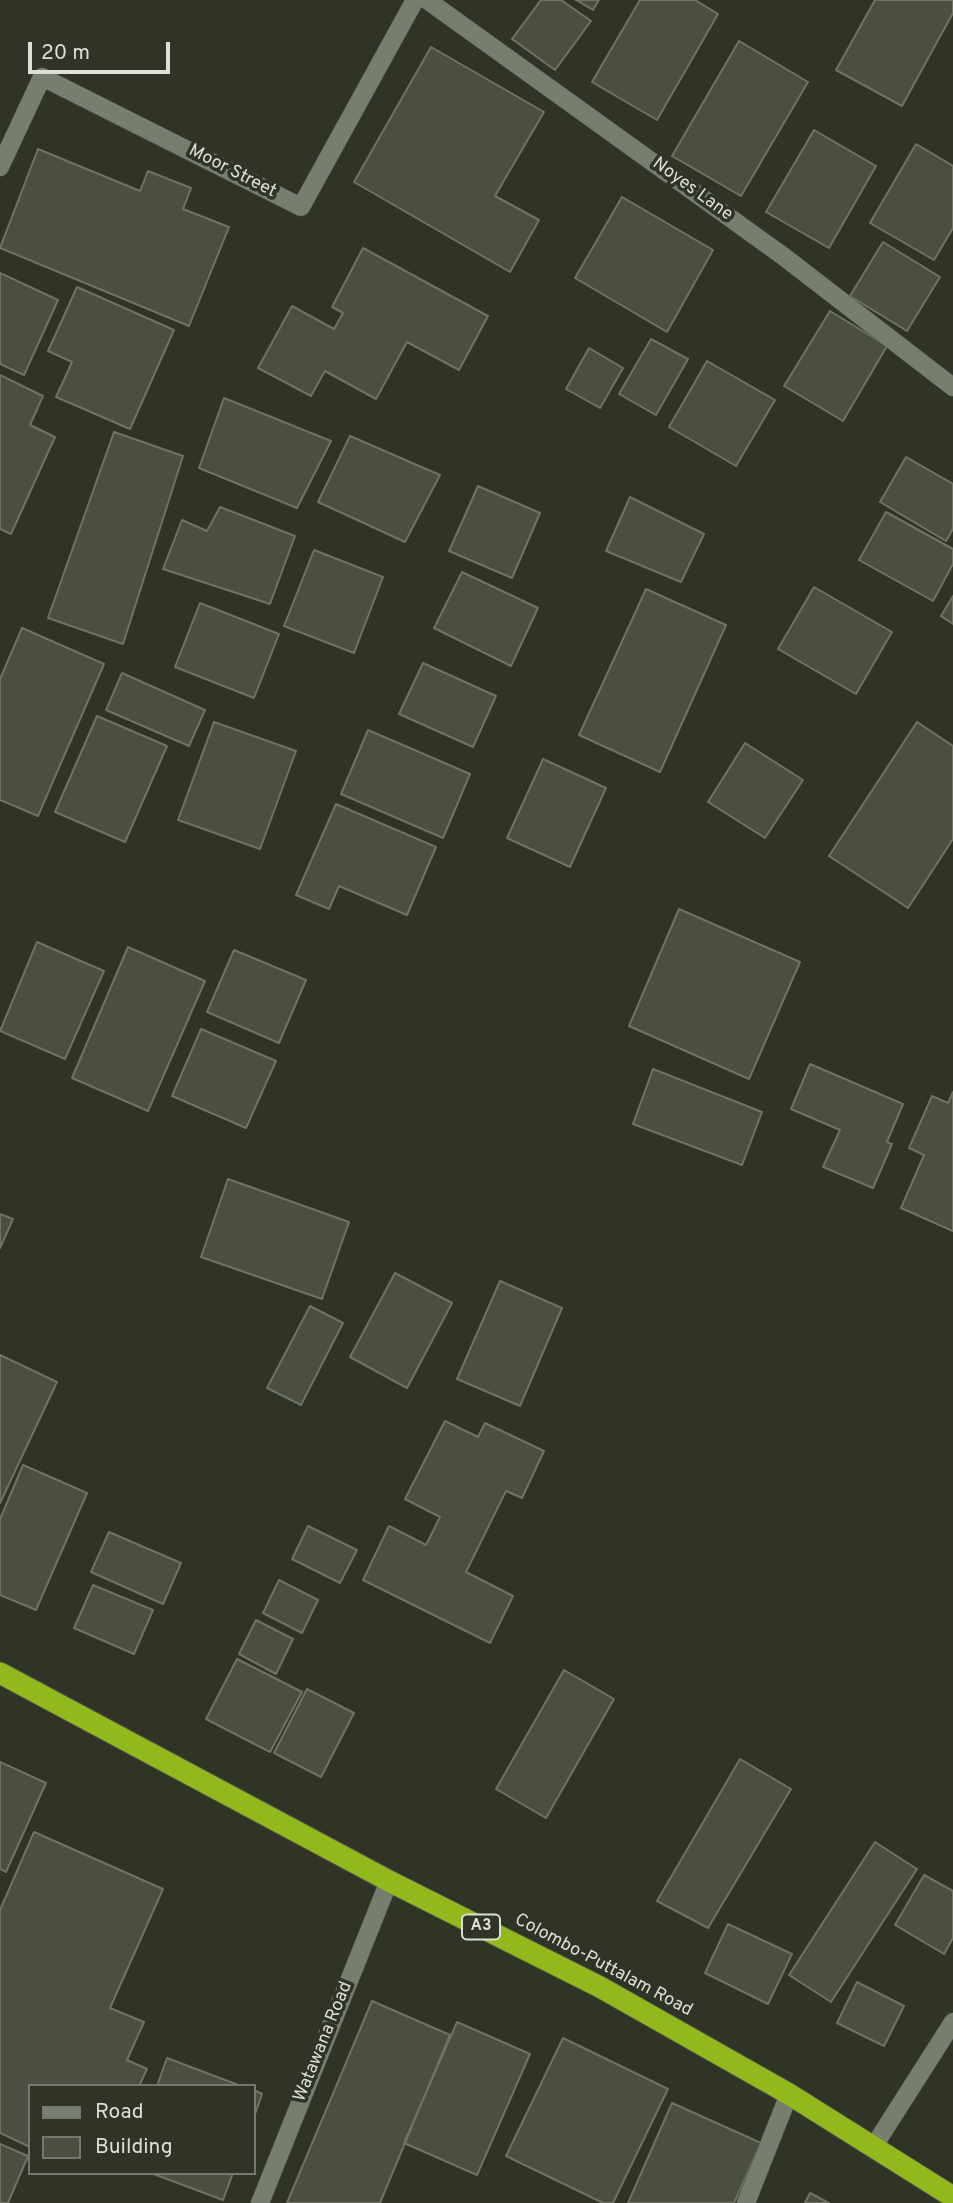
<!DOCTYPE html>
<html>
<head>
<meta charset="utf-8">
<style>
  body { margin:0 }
  #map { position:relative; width:953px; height:2203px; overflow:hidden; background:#2f3427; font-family:Overpass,sans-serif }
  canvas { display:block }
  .legend { position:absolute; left:28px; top:2084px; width:228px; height:91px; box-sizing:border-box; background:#2f3427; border:2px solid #74786d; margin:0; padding:9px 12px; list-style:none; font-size:21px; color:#dcdfd7 }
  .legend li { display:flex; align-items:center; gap:14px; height:35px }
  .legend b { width:35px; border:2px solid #74786d }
  .scale { position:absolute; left:28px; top:42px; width:142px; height:32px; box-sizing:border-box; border:4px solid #dcdfd7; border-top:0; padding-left:9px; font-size:21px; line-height:24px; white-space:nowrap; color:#dcdfd7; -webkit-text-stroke:5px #2f3427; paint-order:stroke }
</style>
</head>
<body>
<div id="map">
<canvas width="953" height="2203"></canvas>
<ul class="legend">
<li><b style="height:9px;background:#787e6f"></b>Road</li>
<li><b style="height:19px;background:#4a4f41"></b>Building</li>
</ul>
<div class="scale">20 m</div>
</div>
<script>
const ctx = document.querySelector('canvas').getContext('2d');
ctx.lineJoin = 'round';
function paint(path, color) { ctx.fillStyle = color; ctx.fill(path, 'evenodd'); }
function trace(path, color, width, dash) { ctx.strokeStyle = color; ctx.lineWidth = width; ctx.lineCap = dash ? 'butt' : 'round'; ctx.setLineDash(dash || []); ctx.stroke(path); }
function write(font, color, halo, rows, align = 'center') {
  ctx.font = font + ' Overpass,sans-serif'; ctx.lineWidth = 7; ctx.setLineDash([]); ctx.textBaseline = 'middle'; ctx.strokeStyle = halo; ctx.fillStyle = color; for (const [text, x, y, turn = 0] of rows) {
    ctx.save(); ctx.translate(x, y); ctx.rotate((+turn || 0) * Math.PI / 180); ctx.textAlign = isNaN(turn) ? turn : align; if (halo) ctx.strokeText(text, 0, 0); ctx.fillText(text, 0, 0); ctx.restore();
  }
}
const building = new Path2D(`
  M 541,0 L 561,0 L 591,21 L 555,70 L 512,39 Z
  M 576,0 L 599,0 L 593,10 Z
  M 640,0 L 695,0 L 718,14 L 657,120 L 592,82 Z
  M 875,0 L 953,0 L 953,13 L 902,106 L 836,70 Z
  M 739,41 L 808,82 L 741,196 L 672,156 Z
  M 431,47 L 544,112 L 495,196 L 539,220 L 510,272 L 354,182 Z
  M 814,130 L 876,166 L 829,248 L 766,212 Z
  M 916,144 L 953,166 L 953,228 L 934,260 L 870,223 Z
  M 38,149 L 140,191 L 148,171 L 191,188 L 183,209 L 229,227 L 189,326 L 0,248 Z
  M 622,197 L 713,250 L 667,332 L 575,278 Z
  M 883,242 L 940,277 L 907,331 L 850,296 Z
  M 363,248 L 488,316 L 459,370 L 407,342 L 376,399 L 325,371 L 311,396 L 258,368 L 292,306 L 334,329 L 343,313 L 332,307 Z
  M 0,273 L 58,300 L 24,375 L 0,364 Z
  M 77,287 L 174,330 L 130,429 L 56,397 L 72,362 L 48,351 Z
  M 830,311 L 887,346 L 843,421 L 784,386 Z
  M 651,339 L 688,359 L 656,415 L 619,394 Z
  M 589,348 L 623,368 L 600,408 L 566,389 Z
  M 707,361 L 775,400 L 736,466 L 669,427 Z
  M 0,375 L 43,396 L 30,425 L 55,437 L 11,534 L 0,529 Z
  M 224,398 L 331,441 L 297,508 L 199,468 Z
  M 114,432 L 183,456 L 123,644 L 48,618 Z
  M 350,436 L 440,475 L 405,542 L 318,502 Z
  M 906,457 L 953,484 L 953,529 L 946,541 L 880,502 Z
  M 478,486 L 540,513 L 512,578 L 449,551 Z
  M 630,497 L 704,534 L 681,582 L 606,551 Z
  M 220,507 L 295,536 L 270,604 L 163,569 L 182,520 L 207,531 Z
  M 886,512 L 953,549 L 953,564 L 933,601 L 859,560 Z
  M 314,550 L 383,577 L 354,653 L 284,626 Z
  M 462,572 L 538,608 L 511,666 L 434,628 Z
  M 814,587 L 892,632 L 856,694 L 778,649 Z
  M 646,589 L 726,625 L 660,772 L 579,735 Z
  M 953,596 L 953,624 L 941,616 Z
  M 200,603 L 279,634 L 254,698 L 175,667 Z
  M 22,628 L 104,664 L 38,816 L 0,800 L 0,679 Z
  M 423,663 L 496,696 L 473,747 L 399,714 Z
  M 122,673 L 205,710 L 189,746 L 106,710 Z
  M 97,716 L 167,746 L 125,842 L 55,812 Z
  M 214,722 L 296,751 L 260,849 L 178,820 Z
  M 917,722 L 953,746 L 953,839 L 908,908 L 829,856 Z
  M 368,730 L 470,774 L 443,838 L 341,794 Z
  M 745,743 L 803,780 L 765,838 L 708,802 Z
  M 543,759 L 606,788 L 570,867 L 507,838 Z
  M 336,804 L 436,847 L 407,915 L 339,886 L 329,909 L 296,895 Z
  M 679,909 L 800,962 L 749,1079 L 629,1026 Z
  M 37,942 L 104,971 L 65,1059 L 0,1031 Z
  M 128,947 L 205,981 L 148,1111 L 72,1078 Z
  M 234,950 L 306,980 L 279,1043 L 207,1012 Z
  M 201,1029 L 276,1061 L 246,1128 L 172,1096 Z
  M 810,1064 L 903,1104 L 887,1142 L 892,1144 L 873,1188 L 823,1167 L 840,1130 L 791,1109 Z
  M 653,1069 L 762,1112 L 742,1165 L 633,1124 Z
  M 953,1092 L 953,1231 L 901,1208 L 924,1155 L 909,1148 L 932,1096 L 948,1103 Z
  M 228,1179 L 349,1222 L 322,1299 L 201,1257 Z
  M 0,1214 L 13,1219 L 0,1248 Z
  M 395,1273 L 452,1303 L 407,1388 L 350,1357 Z
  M 500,1281 L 562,1308 L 520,1406 L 457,1379 Z
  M 310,1306 L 343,1323 L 301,1405 L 267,1388 Z
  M 0,1355 L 57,1382 L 0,1503 Z
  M 445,1421 L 478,1437 L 485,1423 L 544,1451 L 522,1498 L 506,1491 L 466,1572 L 513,1596 L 490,1643 L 363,1580 L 389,1526 L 426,1545 L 440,1517 L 405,1499 Z
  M 23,1465 L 87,1493 L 36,1610 L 0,1595 L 0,1519 Z
  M 308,1526 L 357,1550 L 340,1583 L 292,1559 Z
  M 109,1532 L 181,1563 L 163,1604 L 91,1572 Z
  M 279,1580 L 318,1600 L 302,1633 L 263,1613 Z
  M 93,1585 L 153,1610 L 134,1654 L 74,1628 Z
  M 256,1620 L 293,1639 L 276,1674 L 239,1654 Z
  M 237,1659 L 302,1692 L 270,1752 L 206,1719 Z
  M 564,1670 L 614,1699 L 546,1818 L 496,1789 Z
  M 307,1689 L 354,1713 L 321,1777 L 274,1753 Z
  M 740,1759 L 791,1789 L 708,1928 L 657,1901 Z
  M 0,1762 L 46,1783 L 6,1872 L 0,1869 Z
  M 34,1832 L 163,1889 L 110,2008 L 144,2022 L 127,2060 L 147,2069 L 139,2086 L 30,2086 L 30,2147 L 0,2133 L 0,1910 Z
  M 875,1842 L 917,1869 L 831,2002 L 789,1975 Z
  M 924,1875 L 953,1891 L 953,1938 L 944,1954 L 895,1925 Z
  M 728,1924 L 792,1954 L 768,2004 L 705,1973 Z
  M 857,1982 L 904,2006 L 884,2046 L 837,2023 Z
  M 372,2001 L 450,2035 L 380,2203 L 287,2203 Z
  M 457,2022 L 530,2054 L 477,2175 L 404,2143 Z
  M 563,2038 L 668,2089 L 613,2203 L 603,2203 L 506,2156 Z
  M 167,2058 L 241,2086 L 157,2086 Z
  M 254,2090 L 262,2094 L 254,2117 Z
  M 672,2103 L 761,2143 L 734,2203 L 628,2203 Z
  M 0,2144 L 28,2156 L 8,2203 L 0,2203 Z
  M 151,2173 L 233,2173 L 223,2200 Z
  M 810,2193 L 829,2203 L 805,2203 Z`);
paint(building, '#4a4f41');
trace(building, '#6e7365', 2);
const street = new Path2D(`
  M 427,0 L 783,256 L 953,387
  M 0,167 L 42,77 L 301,207 L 415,0
  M 874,2146 L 953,2022
  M 260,2203 L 389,1881
  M 746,2203 L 789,2094`);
const highway = new Path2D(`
  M 0,1673 L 389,1881 L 600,1987 L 789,2094 L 953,2197`);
trace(street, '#4e5247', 19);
trace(highway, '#4e5247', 23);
trace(street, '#787e6f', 18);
trace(highway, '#93b81c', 21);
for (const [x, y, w] of [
  [481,1927,38]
]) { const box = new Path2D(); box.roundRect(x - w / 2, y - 12.5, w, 25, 5); ctx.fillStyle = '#2f3427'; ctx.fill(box); trace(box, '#dcdfd7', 2); }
write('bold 16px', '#dcdfd7', null, [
  ["A3",481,1927]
]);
write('18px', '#dcdfd7', '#2f3427', [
  ["Moor Street",232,172,27],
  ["Noyes Lane",692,190,36],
  ["Colombo-Puttalam Road",603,1966,28],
  ["Watawana Road",324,2042,-68]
]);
</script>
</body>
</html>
